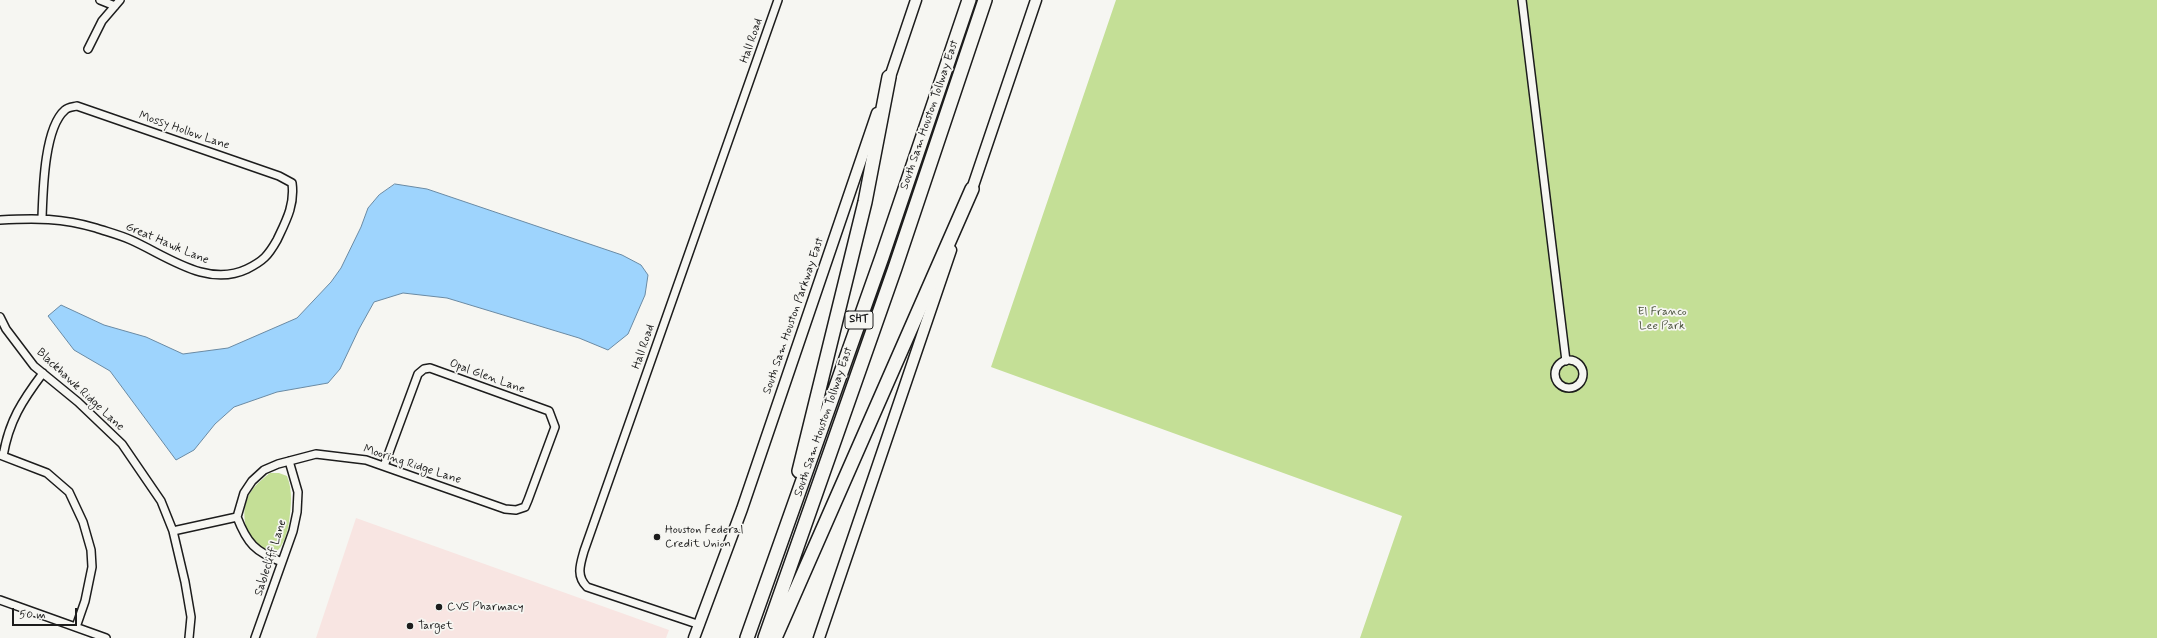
<!DOCTYPE html>
<html>
<head>
<meta charset="utf-8">
<style>
  body { margin:0 }
  #map { position:relative; width:2157px; height:638px; overflow:hidden; background:#f6f6f2; font-family:Mynerve,sans-serif }
  canvas { display:block }
  .scale { position:absolute; left:12px; top:608px; width:65px; height:18px; box-sizing:border-box; border:2px solid #1c1c1c; border-top:0; padding-left:5px; font-size:12px; line-height:14px; white-space:nowrap; color:#1c1c1c; -webkit-text-stroke:3px #f6f6f2; paint-order:stroke }
</style>
</head>
<body>
<div id="map">
<canvas width="2157" height="638"></canvas>
<div class="scale">50 m</div>
</div>
<script>
const ctx = document.querySelector('canvas').getContext('2d');
ctx.lineJoin = 'round';
function paint(path, color) { ctx.fillStyle = color; ctx.fill(path, 'evenodd'); }
function trace(path, color, width, dash) { ctx.strokeStyle = color; ctx.lineWidth = width; ctx.lineCap = dash ? 'butt' : 'round'; ctx.setLineDash(dash || []); ctx.stroke(path); }
function write(font, color, halo, rows, align = 'center') {
  ctx.font = font + ' Mynerve,sans-serif'; ctx.lineWidth = 3.5; ctx.setLineDash([]); ctx.textBaseline = 'middle'; ctx.strokeStyle = halo; ctx.fillStyle = color; for (const [text, x, y, turn = 0] of rows) {
    ctx.save(); ctx.translate(x, y); ctx.rotate((+turn || 0) * Math.PI / 180); ctx.textAlign = isNaN(turn) ? turn : align; if (halo) ctx.strokeText(text, 0, 0); ctx.fillText(text, 0, 0); ctx.restore();
  }
}
paint(new Path2D(`
  M 356,518 L 669,630 L 666,638 L 316,638 Z`), '#f8e5e2');
paint(new Path2D(`
  M 1116,0 L 2157,0 L 2157,638 L 1360,638 L 1402,516 L 991,367 Z
  M 270,473 L 279,473 L 287,476 C 293,491 291,506 289,522 C 288,530 283,549 275,552 C 262,556 246,533 245,522 C 244,515 244,507 247,500 C 250,489 261,480 270,473 Z`), '#c4df96');
const water = new Path2D(`
  M 395,184 L 427,189 L 622,255 L 641,265 L 648,275 L 645,295 L 628,334 L 608,350 L 579,338 L 447,298 L 403,293 L 374,302 L 359,329 L 340,369 L 328,383 L 277,392 L 234,407 L 215,424 L 194,450 L 176,460 L 110,371 L 74,350 L 48,316 L 61,305 L 104,325 L 146,337 L 183,354 L 228,348 L 297,318 L 331,282 L 341,268 L 361,227 L 368,208 L 379,195 Z`);
paint(water, '#9ed4fd');
trace(water, '#6a8aa3', 1);
const minor = new Path2D(`
  M 100,0 L 115,6
  M 1522,0 L 1566,361
  M 88,49 L 102,21 L 120,0
  M 0,220 C 36,218 62,218 96,228 C 108,232 120,235 131,240 C 167,256 207,288 247,269 C 263,261 268,256 277,240 C 286,221 295,205 292,183 L 279,176 L 77,106 C 73,107 68,107 65,110 C 44,128 43,191 42,218
  M 0,317 L 6,329 L 34,366 L 78,402 L 122,444 L 161,501 L 173,531 L 185,582 L 191,617 L 189,638
  M1555 374a14 14 0 1 1 28 0a14 14 0 1 1-28 0Z
  M 0,455 L 47,473 L 69,492 L 83,522 L 91,550 L 92,567 L 85,601 L 76,627
  M 3,456 C 9,421 22,401 43,373
  M 173,531 L 237,517
  M 282,562 C 255,552 247,543 237,517 L 244,493 L 252,481 L 264,470 L 278,464 L 316,454 L 366,460 L 505,509 L 516,510 L 525,507 L 528,500 L 555,427 L 549,411 L 430,368 L 424,369 L 418,374 L 384,466
  M 0,600 L 106,638
  M 700,625 L 587,587 C 576,576 580,565 584,551 L 778,0
  M 255,638 L 293,531 L 297,512 L 298,492 L 289,461`);
const secondary = new Path2D(`
  M 888,83 L 916,0
  M 970,195 L 1036,0
  M 694,638 L 742,509 L 877,113
  M 819,638 L 951,250`);
const motorway = new Path2D(`
  M 799,471 L 865,202 L 889,77
  M 747,638 L 882,257 L 969,0
  M 765,638 L 895,268 L 985,0
  M 775,638 L 972,189`);
trace(minor, '#1c1c1c', 10);
trace(secondary, '#1c1c1c', 13);
trace(motorway, '#1c1c1c', 16);
trace(minor, '#f6f6f2', 7);
trace(secondary, '#f6f6f2', 10);
trace(motorway, '#f6f6f2', 13);
for (const [x, y, r, color] of [
  [657,537,4,"#1c1c1c"],
  [439,607,4,"#1c1c1c"],
  [410,626,4,"#1c1c1c"]
]) { const dot = new Path2D(); dot.arc(x, y, r, 0, 2 * Math.PI); ctx.fillStyle = color; ctx.fill(dot); trace(dot, '#f6f6f2', 1.5); }
for (const [x, y, w] of [
  [859,320,28]
]) { const box = new Path2D(); box.roundRect(x - w / 2, y - 9, w, 18, 3); ctx.fillStyle = '#f6f6f2'; ctx.fill(box); trace(box, '#1c1c1c', 1); }
write('bold 11px', '#1c1c1c', null, [
  ["SHT",859,320]
]);
write('12px', '#1c1c1c', '#f6f6f2', [
  ["Hall Road",752,41,-71],
  ["South Sam Houston Tollway East",930,115,-71],
  ["Mossy Hollow Lane",184,131,19],
  ["Great Hawk Lane",167,244,23],
  ["South Sam Houston Parkway East",794,316,-71],
  ["Hall Road",644,347,-71],
  ["Opal Glen Lane",487,377,20],
  ["Blackhawk Ridge Lane",80,390,43],
  ["South Sam Houston Tollway East",824,422,-71],
  ["Mooring Ridge Lane",412,465,18],
  ["Sablecliff Lane",271,558,-72]
]);
write('12px', '#4e5641', '#f6f6f2', [
  ["El Franco",1662,312],
  ["Lee Park",1662,326]
]);
write('12px', '#1c1c1c', '#f6f6f2', [
  ["Houston Federal",665,530],
  ["Credit Union",665,544],
  ["CVS Pharmacy",447,607],
  ["Target",418,626]
], 'left');
</script>
</body>
</html>
